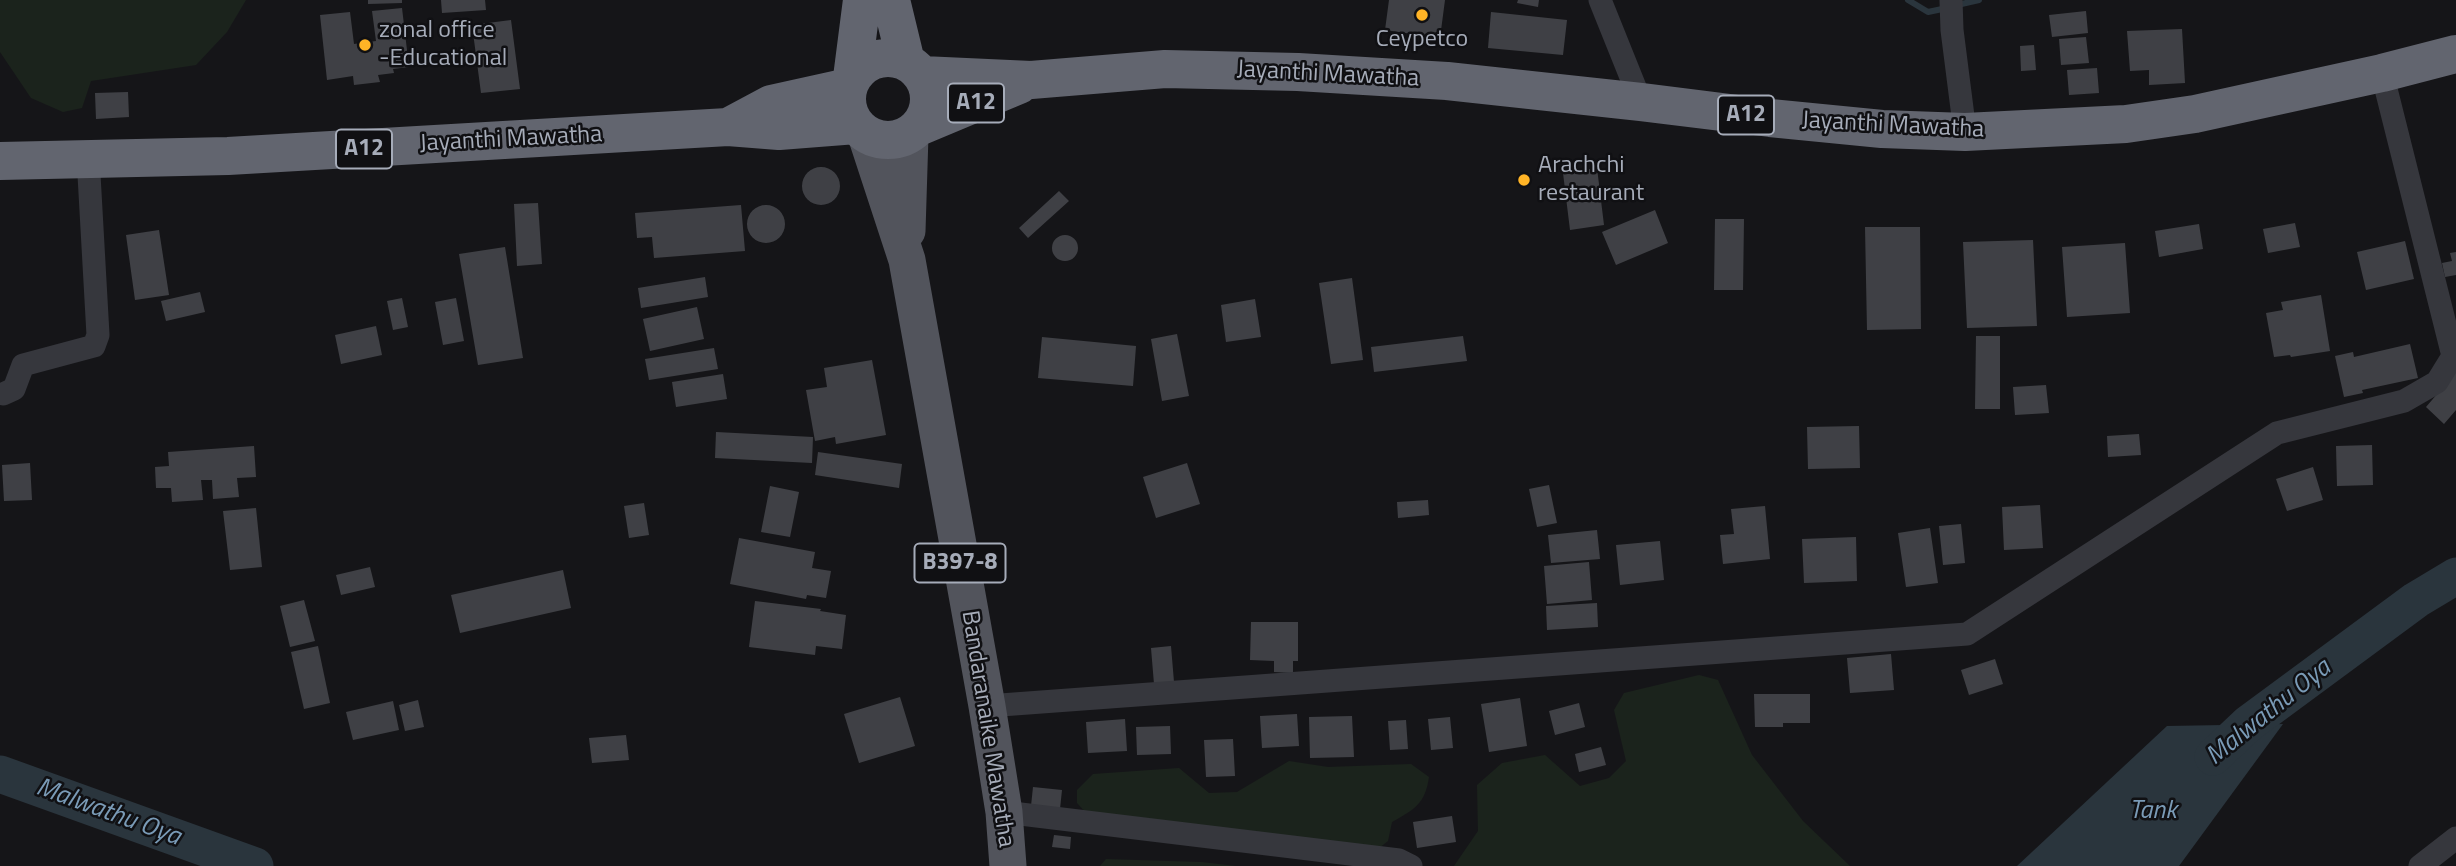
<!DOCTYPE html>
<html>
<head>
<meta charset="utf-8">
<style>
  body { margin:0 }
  canvas { display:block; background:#151518 }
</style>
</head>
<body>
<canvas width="2456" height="866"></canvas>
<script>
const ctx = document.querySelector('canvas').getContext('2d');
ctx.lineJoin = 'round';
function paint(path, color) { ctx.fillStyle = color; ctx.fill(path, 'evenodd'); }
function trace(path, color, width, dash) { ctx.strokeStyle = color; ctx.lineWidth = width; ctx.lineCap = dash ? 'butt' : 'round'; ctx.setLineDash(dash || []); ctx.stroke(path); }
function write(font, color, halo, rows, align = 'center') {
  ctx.font = font + ' "Titillium Web",sans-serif'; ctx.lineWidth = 5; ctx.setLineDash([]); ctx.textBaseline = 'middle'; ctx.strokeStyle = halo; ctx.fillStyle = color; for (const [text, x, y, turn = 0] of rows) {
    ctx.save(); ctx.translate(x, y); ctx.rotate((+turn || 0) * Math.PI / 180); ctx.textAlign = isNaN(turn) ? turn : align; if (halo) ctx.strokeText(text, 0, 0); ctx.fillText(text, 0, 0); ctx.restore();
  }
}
paint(new Path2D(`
  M 0,0 L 246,0 L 227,32 L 196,65 L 91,81 L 82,108 L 63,112 L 31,98 L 0,52 Z
  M 1699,675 L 1718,680 L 1752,755 L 1803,821 L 1850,866 L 1454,866 L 1478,831 L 1477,785 L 1502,763 L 1545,755 L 1580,786 L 1609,778 L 1626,761 L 1614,710 L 1624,693 Z
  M 1289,761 L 1328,767 L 1411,764 L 1429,777 C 1425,804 1415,809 1392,822 L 1388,841 L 1374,852 L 1086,813 L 1077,803 L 1077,790 L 1093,774 L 1179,768 L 1209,793 L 1237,792 Z
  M 1106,859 L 1201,862 L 1236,866 L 1100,866 Z`), '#1b231c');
paint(new Path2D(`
  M 2283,724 L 2179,866 L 2017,866 L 2167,726 Z`), '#2a353d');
trace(new Path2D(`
  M 1908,0 L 1928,12 L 1947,8
  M 1957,5 L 1979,0`), '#2a353d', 6);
trace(new Path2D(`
  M 2213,757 L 2248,724 L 2416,600 L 2456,576
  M 0,774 L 255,866`), '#2a353d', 37);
paint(new Path2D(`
  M 368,0 L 402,0 L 402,3 L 368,4 Z
  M 441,0 L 485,0 L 486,10 L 442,13 Z
  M 1389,0 L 1445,0 L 1440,38 L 1385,30 Z
  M 1518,0 L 1539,0 L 1538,7 L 1517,3 Z
  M 402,8 L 409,67 L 393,69 L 394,73 L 378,75 L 380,82 L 354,85 L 353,76 L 327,80 L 320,15 L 350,12 L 354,44 L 376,41 L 372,11 Z
  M 2086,11 L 2088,33 L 2052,37 L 2049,15 Z
  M 1491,12 L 1567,20 L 1563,55 L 1488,48 Z
  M 511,20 L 520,89 L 481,93 L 472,25 Z
  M 2182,29 L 2185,83 L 2149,85 L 2149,70 L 2130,71 L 2127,31 Z
  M 2086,37 L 2089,63 L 2061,65 L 2059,39 Z
  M 2034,45 L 2036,70 L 2021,71 L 2020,46 Z
  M 2097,68 L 2099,93 L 2069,95 L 2067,70 Z
  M 128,92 L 129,117 L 96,119 L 95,93 Z
  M802 186a19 19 0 1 1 38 0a19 19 0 1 1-38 0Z
  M 1597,168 L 1604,225 L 1570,230 L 1563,173 Z
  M 1059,191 L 1069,201 L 1028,238 L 1019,228 Z
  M 538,203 L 542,264 L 517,266 L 514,204 Z
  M747 224a19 19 0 1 1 38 0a19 19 0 1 1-38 0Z
  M 741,205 L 745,251 L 654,258 L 652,237 L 637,238 L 635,213 Z
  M 1655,210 L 1668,243 L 1616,265 L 1602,232 Z
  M 1715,219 L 1744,219 L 1743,290 L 1714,290 Z
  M 2295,223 L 2300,247 L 2268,253 L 2263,229 Z
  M 2199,224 L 2203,249 L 2159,257 L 2155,231 Z
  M 1865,227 L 1920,227 L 1921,329 L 1867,330 Z
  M 159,230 L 169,295 L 135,300 L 126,235 Z
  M1052 248a13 13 0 1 1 26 0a13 13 0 1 1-26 0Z
  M 2033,240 L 2037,326 L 1967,328 L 1963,242 Z
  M 2405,241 L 2414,279 L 2366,290 L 2357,252 Z
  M 2125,243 L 2130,313 L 2067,317 L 2062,247 Z
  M 505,247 L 523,358 L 478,365 L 459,254 Z
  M 2456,252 L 2456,275 L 2445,277 L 2442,263 L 2452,261 L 2450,253 Z
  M 705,277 L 708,297 L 641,308 L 638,288 Z
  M 1352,278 L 1363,360 L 1331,364 L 1319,283 Z
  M 200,292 L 205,312 L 166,321 L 161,301 Z
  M 2321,295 L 2330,351 L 2291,357 L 2290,355 L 2274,357 L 2266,313 L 2283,310 L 2281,302 Z
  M 402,298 L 408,327 L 393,330 L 387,301 Z
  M 456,298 L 464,341 L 443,345 L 435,302 Z
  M 1255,299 L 1261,337 L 1226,342 L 1221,305 Z
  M 697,307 L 704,339 L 650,351 L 643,319 Z
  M 376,326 L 382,355 L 341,364 L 335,335 Z
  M 1177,334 L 1189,396 L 1162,401 L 1151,339 Z
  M 1463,336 L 1467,361 L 1374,372 L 1371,347 Z
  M 1976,336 L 2000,336 L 2000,409 L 1975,409 Z
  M 1042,337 L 1136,346 L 1133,386 L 1038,378 Z
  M 2410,344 L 2418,378 L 2362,390 L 2363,393 L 2344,397 L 2335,356 L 2353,352 L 2354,357 Z
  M 714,348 L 718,369 L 649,380 L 645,359 Z
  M 872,360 L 886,435 L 836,444 L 835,437 L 815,441 L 806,390 L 827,387 L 824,368 Z
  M 2456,372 L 2456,410 L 2444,424 L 2426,407 Z
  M 723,374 L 727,399 L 676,407 L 672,382 Z
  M 2046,385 L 2049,413 L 2015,415 L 2013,387 Z
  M 1859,426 L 1860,468 L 1808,469 L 1807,427 Z
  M 716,432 L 813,437 L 812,463 L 715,458 Z
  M 2139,434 L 2141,455 L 2108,457 L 2107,436 Z
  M 2372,445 L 2373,485 L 2337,486 L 2336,446 Z
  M 254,446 L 256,477 L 237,478 L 239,497 L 213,499 L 212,480 L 201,480 L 203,500 L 172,502 L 171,488 L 156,488 L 155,467 L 169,466 L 168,452 Z
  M 818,452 L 902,464 L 899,488 L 815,475 Z
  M 30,463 L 32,500 L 4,501 L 2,465 Z
  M 1187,463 L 1200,504 L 1156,518 L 1143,477 Z
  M 2313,467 L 2323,500 L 2287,511 L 2276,479 Z
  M 1549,485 L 1557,523 L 1537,527 L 1529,489 Z
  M 770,486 L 799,492 L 790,537 L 761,532 Z
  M 1428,500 L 1429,515 L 1398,518 L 1397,502 Z
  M 644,503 L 649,535 L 629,538 L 624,506 Z
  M 2040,505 L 2043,548 L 2004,550 L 2002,507 Z
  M 1765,506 L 1770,559 L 1723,564 L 1720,535 L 1734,534 L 1731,509 Z
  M 256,508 L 262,567 L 230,570 L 223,511 Z
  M 1961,524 L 1965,563 L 1943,565 L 1939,526 Z
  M 1930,528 L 1938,583 L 1906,587 L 1898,533 Z
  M 1597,530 L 1600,559 L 1551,563 L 1548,535 Z
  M 1856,537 L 1857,581 L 1804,583 L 1802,539 Z
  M 739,538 L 815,552 L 812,568 L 831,571 L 826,598 L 807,595 L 806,599 L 730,584 Z
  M 1660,541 L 1664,580 L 1620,585 L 1616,545 Z
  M 1589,562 L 1592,600 L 1547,604 L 1544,566 Z
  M 370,567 L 375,587 L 341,595 L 336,575 Z
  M 563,570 L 571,608 L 460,633 L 451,595 Z
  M 304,600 L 315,641 L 290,647 L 280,606 Z
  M 755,601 L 821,609 L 820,611 L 846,615 L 842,649 L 816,646 L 815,655 L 749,647 Z
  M 1597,603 L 1598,627 L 1547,630 L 1546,606 Z
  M 1251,622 L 1298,622 L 1298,661 L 1293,661 L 1293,673 L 1274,672 L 1274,661 L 1250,660 Z
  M 318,646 L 330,703 L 304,709 L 291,652 Z
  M 1171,646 L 1174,682 L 1154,684 L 1151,648 Z
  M 1891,654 L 1894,690 L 1850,693 L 1847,658 Z
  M 1995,659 L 2003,684 L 1969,695 L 1961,670 Z
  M 1754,694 L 1810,694 L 1810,723 L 1783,723 L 1783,727 L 1755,727 Z
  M 900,697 L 915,746 L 859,763 L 844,714 Z
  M 1520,698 L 1527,746 L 1489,752 L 1481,704 Z
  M 418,700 L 424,727 L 405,731 L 399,705 Z
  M 393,701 L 399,730 L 353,740 L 346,712 Z
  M 1579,703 L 1585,727 L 1555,735 L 1549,711 Z
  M 1297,714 L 1299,746 L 1262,748 L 1260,716 Z
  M 1352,716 L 1354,757 L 1310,758 L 1309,717 Z
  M 1450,717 L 1453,748 L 1431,750 L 1428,719 Z
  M 1125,719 L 1127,751 L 1088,753 L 1086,722 Z
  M 1406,720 L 1408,749 L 1390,750 L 1388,721 Z
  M 1170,726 L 1171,754 L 1137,755 L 1136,727 Z
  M 626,735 L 629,760 L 592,763 L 589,738 Z
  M 1233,739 L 1235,776 L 1206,777 L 1204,740 Z
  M 1601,747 L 1606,765 L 1579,772 L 1575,754 Z
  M 1033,787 L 1062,790 L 1060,809 L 1031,806 Z
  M 1452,816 L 1456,842 L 1417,848 L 1413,822 Z
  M 1054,835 L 1071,837 L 1070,849 L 1052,847 Z`), '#3f4045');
trace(new Path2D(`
  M 1600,0 L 1641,102
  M 1951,0 L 1952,30 L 1965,132
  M 3,394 L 14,389 L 23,365 L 94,346 L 98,335 L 88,157
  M 987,706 L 1967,634 L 2277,433 L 2404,401 L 2437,382 L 2453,356 L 2382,73
  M 1004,812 L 1399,860 L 1411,866
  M 2420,866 L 2456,838`), '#36373d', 23);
trace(new Path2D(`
  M 866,135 L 907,260 L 987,706 L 1004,812 L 1008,866
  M 907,231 L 910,135`), '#52545c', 37);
trace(new Path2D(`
  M 891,0 L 906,62
  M847 99a41 41 0 1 1 82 0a41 41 0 1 1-82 0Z
  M 922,75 L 1031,80 L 1165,69 L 1298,72 L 1447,81 L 1641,102 L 1770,118 L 1882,129 L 1965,132 L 2126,124 L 2195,114 L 2382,73 L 2456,54
  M 852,78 L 862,0
  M 921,126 L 1019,85
  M 728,127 L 771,104 L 848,87
  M 0,161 L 228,156 L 728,127 L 779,131 L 856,125`), '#62656f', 38);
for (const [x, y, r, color] of [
  [1422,15,7,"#ffb426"],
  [365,45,7,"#ffb426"],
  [1524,180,7,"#ffb426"]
]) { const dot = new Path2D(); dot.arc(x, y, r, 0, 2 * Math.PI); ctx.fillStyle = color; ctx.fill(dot); trace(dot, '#101013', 2.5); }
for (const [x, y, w] of [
  [976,103,56],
  [1746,115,56],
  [364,149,56],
  [960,563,91]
]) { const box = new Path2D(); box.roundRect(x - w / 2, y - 19.5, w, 39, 5); ctx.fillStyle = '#101013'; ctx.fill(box); trace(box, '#a6acb9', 2); }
write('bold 23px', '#a6acb9', null, [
  ["A12",976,103],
  ["A12",1746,115],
  ["A12",364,149],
  ["B397-8",960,563]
]);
write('24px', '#a6acb9', '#101013', [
  ["zonal office",379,31],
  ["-Educational",379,59],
  ["Ceypetco",1422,40,"center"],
  ["Arachchi",1538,166],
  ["restaurant",1538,194]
], 'left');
write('24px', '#a6acb9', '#101013', [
  ["Jayanthi Mawatha",1328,75,3],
  ["Jayanthi Mawatha",1893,126,3],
  ["Jayanthi Mawatha",511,140,-3],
  ["Bandaranaike Mawatha",987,729,81]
]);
write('italic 26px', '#7a9bb7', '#101013', [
  ["Malwathu Oya",2269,713,-39],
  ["Tank",2153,812],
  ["Malwathu Oya",108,813,20]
]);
</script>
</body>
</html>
